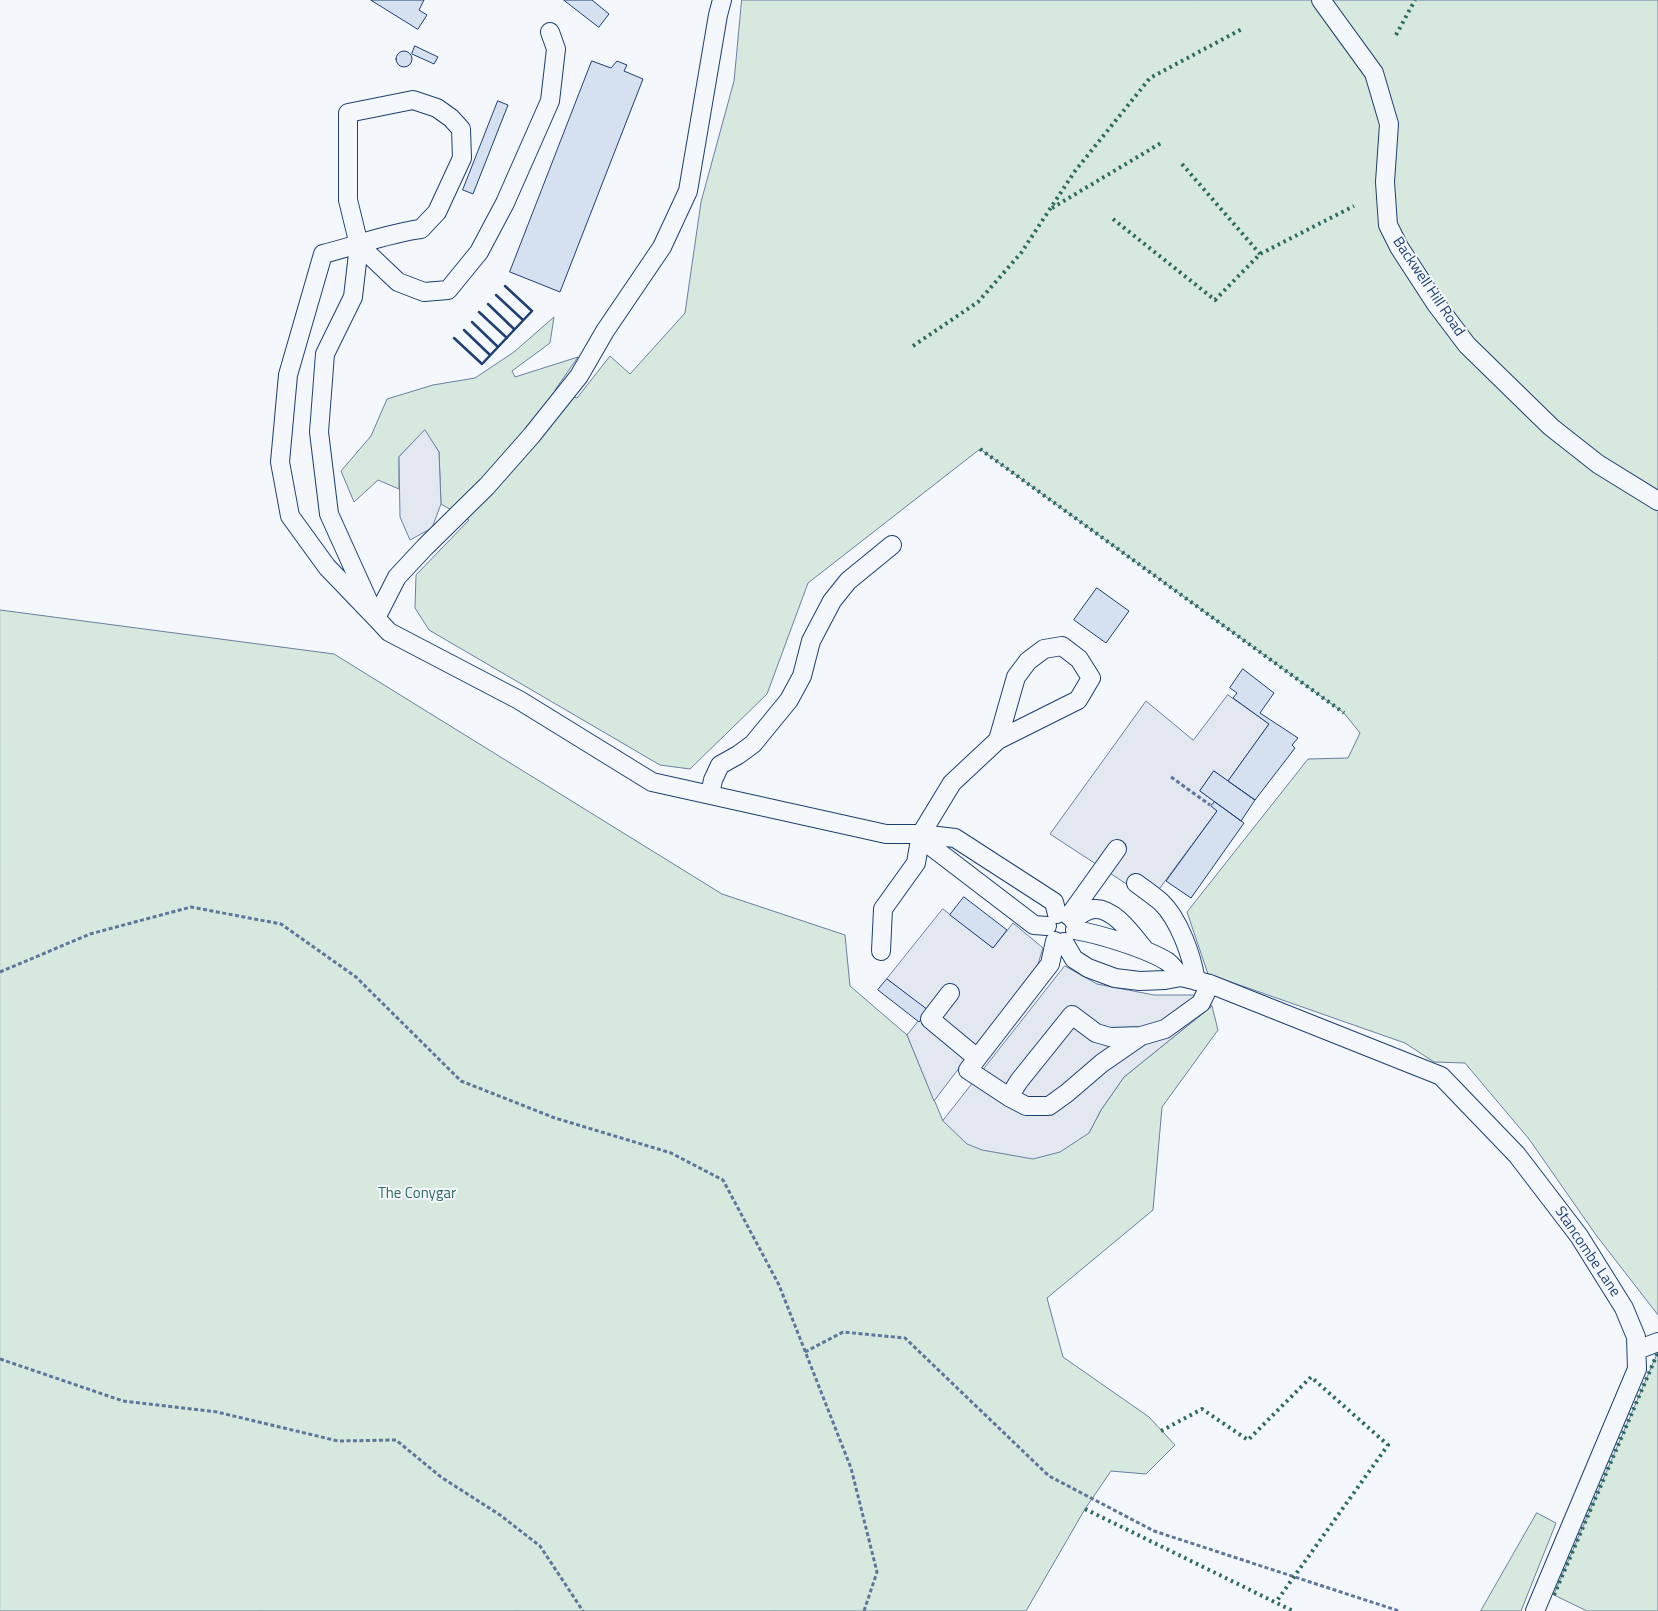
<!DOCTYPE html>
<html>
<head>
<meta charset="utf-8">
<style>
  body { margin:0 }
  canvas { display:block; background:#f4f7fb }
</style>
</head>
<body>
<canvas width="1658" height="1611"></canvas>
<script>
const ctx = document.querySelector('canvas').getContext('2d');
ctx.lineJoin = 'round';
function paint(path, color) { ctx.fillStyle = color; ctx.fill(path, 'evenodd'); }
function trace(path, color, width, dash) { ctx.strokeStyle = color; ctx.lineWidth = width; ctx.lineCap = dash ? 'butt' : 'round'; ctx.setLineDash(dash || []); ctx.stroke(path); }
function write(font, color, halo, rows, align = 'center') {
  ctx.font = font + ' "Titillium Web",sans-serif'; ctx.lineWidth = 4; ctx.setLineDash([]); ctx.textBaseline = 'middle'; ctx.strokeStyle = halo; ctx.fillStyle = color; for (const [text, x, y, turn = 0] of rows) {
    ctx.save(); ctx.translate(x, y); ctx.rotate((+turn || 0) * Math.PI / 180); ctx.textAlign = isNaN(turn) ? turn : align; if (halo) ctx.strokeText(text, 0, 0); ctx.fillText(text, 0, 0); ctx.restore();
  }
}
const green = new Path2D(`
  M 742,0 L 1658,0 L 1658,1315 L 1596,1235 L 1529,1139 L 1465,1063 L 1434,1062 L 1405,1043 L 1208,974 L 1187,912 L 1308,759 L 1348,758 L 1360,733 L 1344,713 L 980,449 L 808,583 L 767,694 L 690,769 L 660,765 L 429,630 L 415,608 L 416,575 L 469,520 L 441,504 L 439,452 L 425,431 L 399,457 L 399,489 L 378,480 L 354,502 L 341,471 L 371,436 L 387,399 L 433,385 L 475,378 L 514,352 L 554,317 L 550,343 L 512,371 L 515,377 L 578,357 L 555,390 L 577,398 L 610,356 L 630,374 L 685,313 L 701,202 L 734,81 Z
  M 0,610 L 334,654 L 722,894 L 845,935 L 850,986 L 907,1035 L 943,1121 L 1089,1133 L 1101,1110 L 1124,1077 L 1212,1006 L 1218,1030 L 1162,1107 L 1153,1210 L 1047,1298 L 1063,1357 L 1149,1417 L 1175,1445 L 1146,1474 L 1111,1471 L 1085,1509 L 1026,1611 L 0,1611 Z
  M 1658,1352 L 1658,1611 L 1587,1611 L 1554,1595 Z
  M 1537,1513 L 1556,1523 L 1521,1611 L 1481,1611 Z`);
paint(green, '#d7e8df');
trace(green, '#687fa3', 1);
const parking = new Path2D(`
  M 425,430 L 439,452 L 441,504 L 432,528 L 410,540 L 400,517 L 399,457 Z
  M 1228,695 L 1269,724 L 1228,781 L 1214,771 L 1200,791 L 1215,802 L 1212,806 L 1217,811 L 1151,900 L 1050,834 L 1146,701 L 1193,740 Z
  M 943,909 L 993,948 L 1013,923 L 1043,948 L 1038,964 L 934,1101 L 907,1035 L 927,1010 L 887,979 Z
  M 1065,966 L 1097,984 L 1154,995 L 1193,995 L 1212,1006 L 1124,1077 L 1101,1110 L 1089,1133 L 1060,1152 L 1033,1159 L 982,1150 L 967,1144 L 943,1121 Z`);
paint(parking, '#e3e8f0');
trace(parking, '#687fa3', 1);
const building = new Path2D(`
  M 371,0 L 424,0 L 419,10 L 427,15 L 418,29 Z
  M 564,0 L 592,0 L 609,14 L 599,27 Z
  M 415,46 L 438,57 L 434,64 L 412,54 Z
  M396 59a8 8 0 1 1 16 0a8 8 0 1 1-16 0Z
  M 592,61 L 611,68 L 617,61 L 627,65 L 624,71 L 643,79 L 560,292 L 510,272 Z
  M 498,101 L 508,105 L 473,194 L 463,190 Z
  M 1097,588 L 1129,611 L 1106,643 L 1074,620 Z
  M 1243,669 L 1274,693 L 1260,713 L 1298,738 L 1292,745 L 1295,748 L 1255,800 L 1228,781 L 1269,724 L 1233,698 L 1237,693 L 1230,688 Z
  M 1214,771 L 1255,800 L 1241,821 L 1200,791 Z
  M 1215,802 L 1244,823 L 1191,898 L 1166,881 L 1217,811 L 1211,806 Z
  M 964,897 L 1007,930 L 993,948 L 950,915 Z
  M 887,979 L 928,1010 L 919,1022 L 878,990 Z`);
paint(building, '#d5e0f0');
trace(building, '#1d3f73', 1);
const minor = new Path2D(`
  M 722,0 L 718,15 L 688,191 L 662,247 L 605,331 L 579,376 L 532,435 L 487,486 L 425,547 L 397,577 L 376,618 L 389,632 L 519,700 L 652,782 L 886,834 L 921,834 L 955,838 L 1054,902 L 1057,914
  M 1321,0 L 1374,73 L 1389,124 L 1385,182 L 1388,225 L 1399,247 L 1436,304 L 1467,345 L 1551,427 L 1598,464 L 1658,501
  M 359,245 L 398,282 L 424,292 L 448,290 L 479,252 L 505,203 L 550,101 L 556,49 L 550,32
  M 376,618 L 329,514 L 319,432 L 325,354 L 353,297 L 359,245 L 348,200 L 348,113 L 413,100 L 437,108 L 451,118 L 461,129 L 462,158 L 437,212 L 421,229 C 388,233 356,246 323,254 L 288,375 L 280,462 L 290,516 L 327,567 L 376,618
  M 710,794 L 713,780 L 720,765 L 738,755 L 753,744 L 789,700 L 802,676 L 811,641 L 832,601 L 848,581 L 892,545
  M 921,834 L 932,847 L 1034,925 L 1047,926
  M 1136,883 C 1144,889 1153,895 1161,902 C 1179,919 1192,956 1196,981
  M 1069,916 L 1117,849
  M 1073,920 C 1079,915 1086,910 1094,909 C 1114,907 1134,937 1145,950
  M 1075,930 C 1099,934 1148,949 1168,962 C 1173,966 1177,972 1181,977
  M 1055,941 L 1050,964 L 968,1070 L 1009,1097 L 1019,1081 L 1072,1015 L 1096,1033 L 1110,1037 L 1141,1036
  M 1064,942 L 1074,959 L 1088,968 L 1115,978 L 1140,981 L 1165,980 L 1181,977 L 1210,984 L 1441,1076 L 1517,1155 L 1579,1236 L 1624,1308 L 1636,1337 L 1637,1369 L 1535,1611
  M 881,951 L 883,909 L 916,863 L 921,834 L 952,783 L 998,740 L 1078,700 L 1091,678 L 1079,659 L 1062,646 L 1044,649 L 1028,661 L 1016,677 L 998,740
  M 950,993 L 930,1019 L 977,1058
  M 1009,1097 L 1026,1106 L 1049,1106 L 1067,1093 L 1102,1063 L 1141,1036 L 1165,1029 L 1201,1003 L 1210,984
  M 1637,1350 L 1658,1342`);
trace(minor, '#1d3f73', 20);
trace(new Path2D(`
  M 1171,777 L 1210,805
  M 0,972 L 90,934 L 191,907 L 281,924 L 356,977 L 461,1081 L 555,1118 L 671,1153 L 723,1180 L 779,1285 L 851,1468 L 877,1572 L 864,1611
  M 805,1352 L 843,1332 L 905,1338 L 1049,1476 L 1154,1531 L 1399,1611
  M 0,1359 L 123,1401 L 217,1412 L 338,1441 L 396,1440 L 441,1477 L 500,1515 L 540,1546 L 583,1611`), '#5e769c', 3, [4, 2.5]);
trace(minor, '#f4f7fb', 18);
trace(new Path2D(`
  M 1396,35 L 1415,0
  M 1182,164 L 1260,254
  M 1052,208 L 1161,143
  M 1113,219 L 1215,300 L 1260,254 L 1354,206
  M 913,346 L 978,302 L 1021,253 L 1075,171 L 1150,78 L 1242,29
  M 980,449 L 1344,713
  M 1161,1431 L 1202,1409 L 1248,1440 L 1311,1377 L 1388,1445 L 1276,1602
  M 1085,1509 L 1293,1611
  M 1554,1595 L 1658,1352`), '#2c6c60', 4, [2.5, 4]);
trace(new Path2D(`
  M 496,295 L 523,320
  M 488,304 L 514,329
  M 479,312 L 507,338
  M 472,322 L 498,347
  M 464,330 L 490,355
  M 454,338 L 482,364 L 532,311 L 505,286`), '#1d3f73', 2.5);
write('15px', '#1d3f73', '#f4f7fb', [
  ["Backwell Hill Road",1428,287,56],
  ["Stancombe Lane",1587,1252,56]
]);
write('15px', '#2c6c60', '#f4f7fb', [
  ["The Conygar",417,1194]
]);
</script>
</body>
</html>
